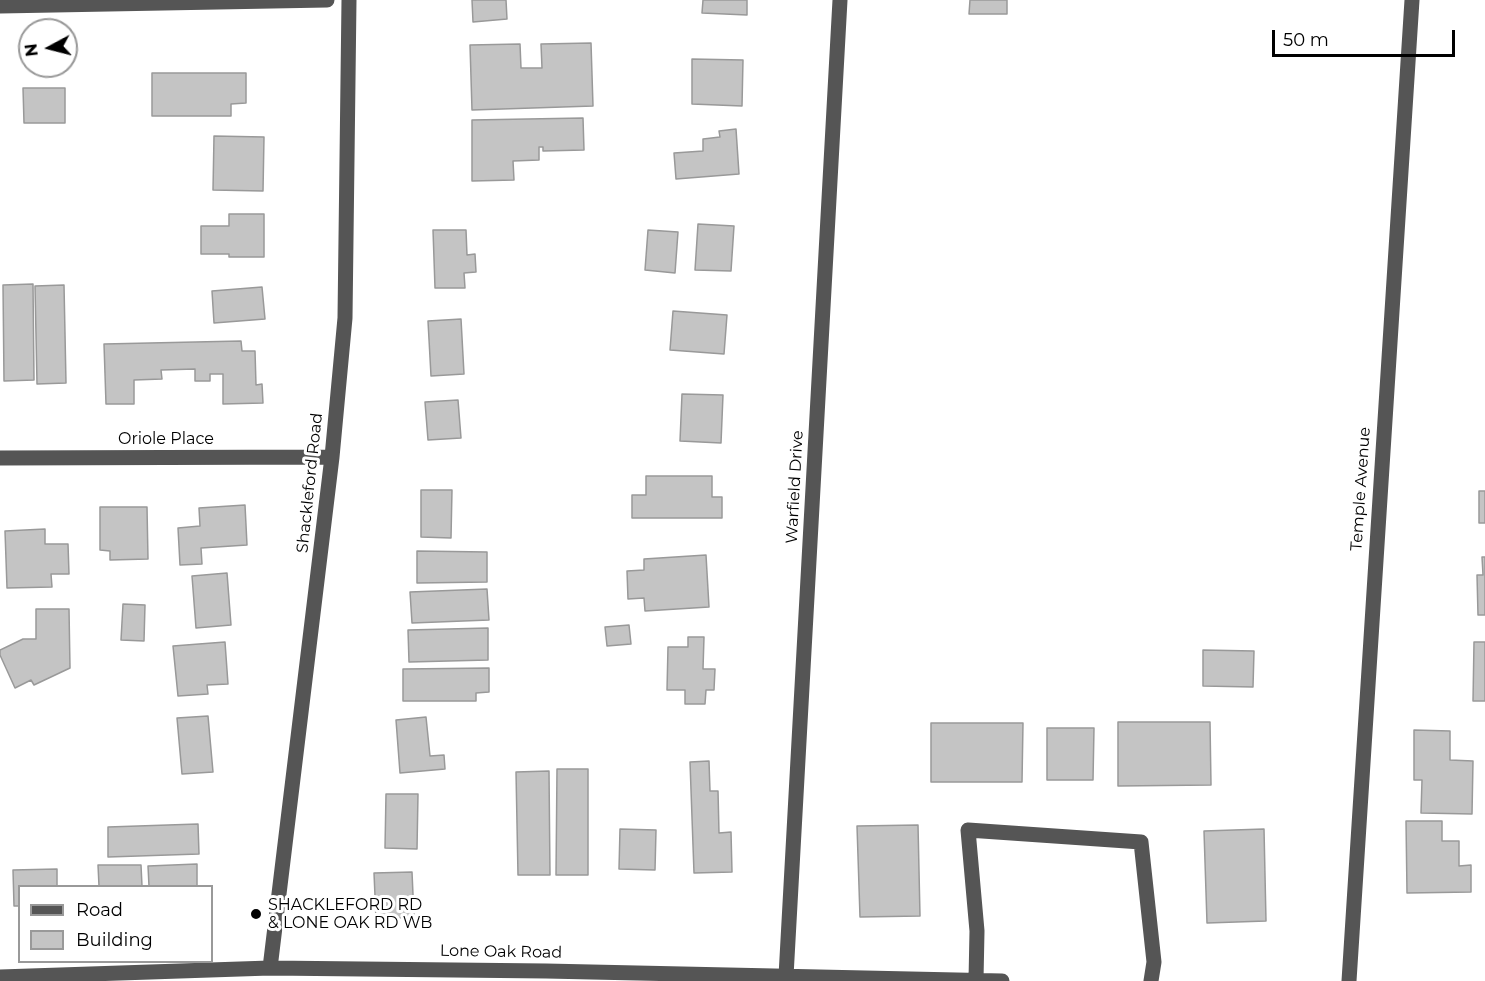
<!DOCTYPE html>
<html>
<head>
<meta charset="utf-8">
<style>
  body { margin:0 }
  #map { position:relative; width:1485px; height:981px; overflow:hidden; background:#fff; font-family:Montserrat,sans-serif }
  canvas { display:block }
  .legend { position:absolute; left:18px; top:885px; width:195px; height:78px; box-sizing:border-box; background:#fff; border:2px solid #999; margin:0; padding:8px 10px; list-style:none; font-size:18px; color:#000 }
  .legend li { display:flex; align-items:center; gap:12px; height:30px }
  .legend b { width:30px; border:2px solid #999 }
  .north { position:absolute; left:18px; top:18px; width:60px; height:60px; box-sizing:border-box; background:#fff; border:2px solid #999; border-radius:50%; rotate:263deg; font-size:16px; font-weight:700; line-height:24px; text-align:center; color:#000 }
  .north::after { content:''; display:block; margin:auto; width:21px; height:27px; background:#000; clip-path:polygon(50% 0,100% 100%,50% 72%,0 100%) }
  .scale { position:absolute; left:1272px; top:30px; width:183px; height:27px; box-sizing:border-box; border:3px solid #000; border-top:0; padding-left:8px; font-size:18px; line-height:21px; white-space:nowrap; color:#000; -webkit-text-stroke:4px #fff; paint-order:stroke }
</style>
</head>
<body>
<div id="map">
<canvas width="1485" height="981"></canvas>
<ul class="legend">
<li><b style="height:8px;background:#555"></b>Road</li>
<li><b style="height:16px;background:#c4c4c4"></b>Building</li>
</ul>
<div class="north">N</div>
<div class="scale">50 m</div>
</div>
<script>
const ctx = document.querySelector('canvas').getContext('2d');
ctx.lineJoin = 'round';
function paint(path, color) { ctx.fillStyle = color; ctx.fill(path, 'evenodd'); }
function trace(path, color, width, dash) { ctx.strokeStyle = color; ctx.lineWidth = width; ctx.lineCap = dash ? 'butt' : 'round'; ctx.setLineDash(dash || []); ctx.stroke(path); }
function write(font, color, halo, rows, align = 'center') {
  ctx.font = font + ' Montserrat,sans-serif'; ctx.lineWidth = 6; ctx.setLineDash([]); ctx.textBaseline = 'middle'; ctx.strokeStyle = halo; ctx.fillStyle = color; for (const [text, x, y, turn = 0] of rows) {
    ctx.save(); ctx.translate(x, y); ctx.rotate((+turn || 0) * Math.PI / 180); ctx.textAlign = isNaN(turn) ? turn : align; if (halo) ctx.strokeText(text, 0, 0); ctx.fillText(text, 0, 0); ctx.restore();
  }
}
const building = new Path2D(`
  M 472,0 L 506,0 L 507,19 L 473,22 Z
  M 703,0 L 747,0 L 747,15 L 702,13 Z
  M 970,0 L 1007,0 L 1007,14 L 969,14 Z
  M 591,43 L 593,106 L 472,110 L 470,45 L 520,44 L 521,68 L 542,68 L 541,44 Z
  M 692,59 L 743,60 L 742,106 L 692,104 Z
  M 152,73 L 246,73 L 246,103 L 231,104 L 231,116 L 152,116 Z
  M 23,88 L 65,88 L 65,123 L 24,123 Z
  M 583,118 L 584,150 L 543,151 L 543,147 L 539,147 L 539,160 L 513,161 L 514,180 L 472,181 L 472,120 Z
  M 736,129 L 739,174 L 676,179 L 674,153 L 703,151 L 703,139 L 720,137 L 719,131 Z
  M 214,136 L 264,137 L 263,191 L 213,190 Z
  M 229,214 L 264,214 L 264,257 L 229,257 L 229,254 L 201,254 L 201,226 L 229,226 Z
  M 698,224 L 734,226 L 731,271 L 695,270 Z
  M 433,230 L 466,230 L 467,255 L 475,254 L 476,272 L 464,273 L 465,288 L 435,288 Z
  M 648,230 L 678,232 L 675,273 L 645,270 Z
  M 33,284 L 34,380 L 4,381 L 3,285 Z
  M 64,285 L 66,383 L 37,384 L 35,286 Z
  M 262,287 L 265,319 L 214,323 L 212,291 Z
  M 673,311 L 727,315 L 724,354 L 670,350 Z
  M 461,319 L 464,374 L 431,376 L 428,321 Z
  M 241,341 L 242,351 L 255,351 L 256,385 L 262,384 L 263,403 L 223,404 L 223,374 L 210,374 L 210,381 L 195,381 L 195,369 L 161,370 L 162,379 L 134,380 L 134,404 L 106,404 L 104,344 Z
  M 682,394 L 723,395 L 721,443 L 680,441 Z
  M 458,400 L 461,438 L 428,440 L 425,402 Z
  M 646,476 L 712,476 L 712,497 L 722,497 L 722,518 L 632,518 L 632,495 L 646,495 Z
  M 421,490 L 452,490 L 451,538 L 421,537 Z
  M 1479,491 L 1485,491 L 1485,523 L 1479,523 Z
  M 245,505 L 247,545 L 201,548 L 202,564 L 180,565 L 178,528 L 200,526 L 199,508 Z
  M 100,507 L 147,507 L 148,559 L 110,560 L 110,551 L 100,550 Z
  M 45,529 L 45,544 L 68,544 L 69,574 L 51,574 L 52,587 L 7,588 L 5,531 Z
  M 417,551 L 487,552 L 487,582 L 417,583 Z
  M 706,555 L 709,607 L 645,611 L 644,598 L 628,599 L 627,571 L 644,570 L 644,559 Z
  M 1482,557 L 1485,557 L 1485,615 L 1478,615 L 1477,575 L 1483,575 Z
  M 227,573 L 231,625 L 196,628 L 192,576 Z
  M 487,589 L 489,620 L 412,623 L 410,592 Z
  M 123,604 L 145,605 L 144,641 L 121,640 Z
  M 36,609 L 69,609 L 70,668 L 34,685 L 31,680 L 15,688 L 0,655 L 0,650 L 23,639 L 36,639 Z
  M 629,625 L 631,644 L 607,646 L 605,627 Z
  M 488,628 L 488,660 L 409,662 L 408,630 Z
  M 688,637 L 704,637 L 703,669 L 715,669 L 714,690 L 706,690 L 705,704 L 685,704 L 685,690 L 667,690 L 668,647 L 688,647 Z
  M 225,642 L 228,684 L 207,685 L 208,694 L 178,696 L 173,646 Z
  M 1474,642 L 1485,642 L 1485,701 L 1473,701 Z
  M 1203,650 L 1254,651 L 1253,687 L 1203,686 Z
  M 489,668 L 489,692 L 476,693 L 476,701 L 403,701 L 403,669 Z
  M 208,716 L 213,772 L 182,774 L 177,718 Z
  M 426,717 L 430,756 L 444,755 L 445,769 L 400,773 L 396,720 Z
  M 1118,722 L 1210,722 L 1211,785 L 1118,786 Z
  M 931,723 L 1023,723 L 1022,782 L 931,782 Z
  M 1047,728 L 1094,728 L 1093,780 L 1047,780 Z
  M 1414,730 L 1450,731 L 1450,760 L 1473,761 L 1472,814 L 1421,813 L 1422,780 L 1414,780 Z
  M 709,761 L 710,791 L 718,791 L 719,833 L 731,832 L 732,872 L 694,873 L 690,762 Z
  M 557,769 L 588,769 L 588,875 L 556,875 Z
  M 549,771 L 550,875 L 518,875 L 516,772 Z
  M 386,794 L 418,794 L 417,849 L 385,848 Z
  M 1406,821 L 1442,821 L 1442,841 L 1459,841 L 1459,866 L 1471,865 L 1471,892 L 1407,893 Z
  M 198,824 L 199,854 L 108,857 L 108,827 Z
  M 918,825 L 920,916 L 860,917 L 857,826 Z
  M 620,829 L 656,830 L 655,870 L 619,869 Z
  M 1264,829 L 1266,921 L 1207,923 L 1204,831 Z
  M 197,864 L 197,886 L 149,886 L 148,866 Z
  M 98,865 L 141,865 L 142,886 L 99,886 Z
  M 57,869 L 57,886 L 20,886 L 20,906 L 14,906 L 13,870 Z
  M 412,872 L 414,917 L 376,919 L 374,873 Z`);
paint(building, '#c4c4c4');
trace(building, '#999', 1.5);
trace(new Path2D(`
  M 0,6 L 327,0
  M 0,458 L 332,457
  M 270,968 L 332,457 L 345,318 L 349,0
  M 786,976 L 840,0
  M 0,977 L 270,968 L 546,971 L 1002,981
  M 976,980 L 977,931 L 968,830 L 1141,842 L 1154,962 L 1151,981
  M 1349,981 L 1412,0`), '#555', 15);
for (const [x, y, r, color] of [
  [256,914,6,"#000"]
]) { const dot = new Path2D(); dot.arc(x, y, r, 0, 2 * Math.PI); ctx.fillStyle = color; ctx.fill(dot); trace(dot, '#fff', 2); }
write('16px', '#000', '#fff', [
  ["Oriole Place",166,439],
  ["Shackleford Road",310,483,-84],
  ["Warfield Drive",795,487,-87],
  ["Temple Avenue",1361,489,-86],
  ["Lone Oak Road",501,952,1]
]);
write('16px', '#000', '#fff', [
  ["SHACKLEFORD RD",268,905],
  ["& LONE OAK RD WB",268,923]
], 'left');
</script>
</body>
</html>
